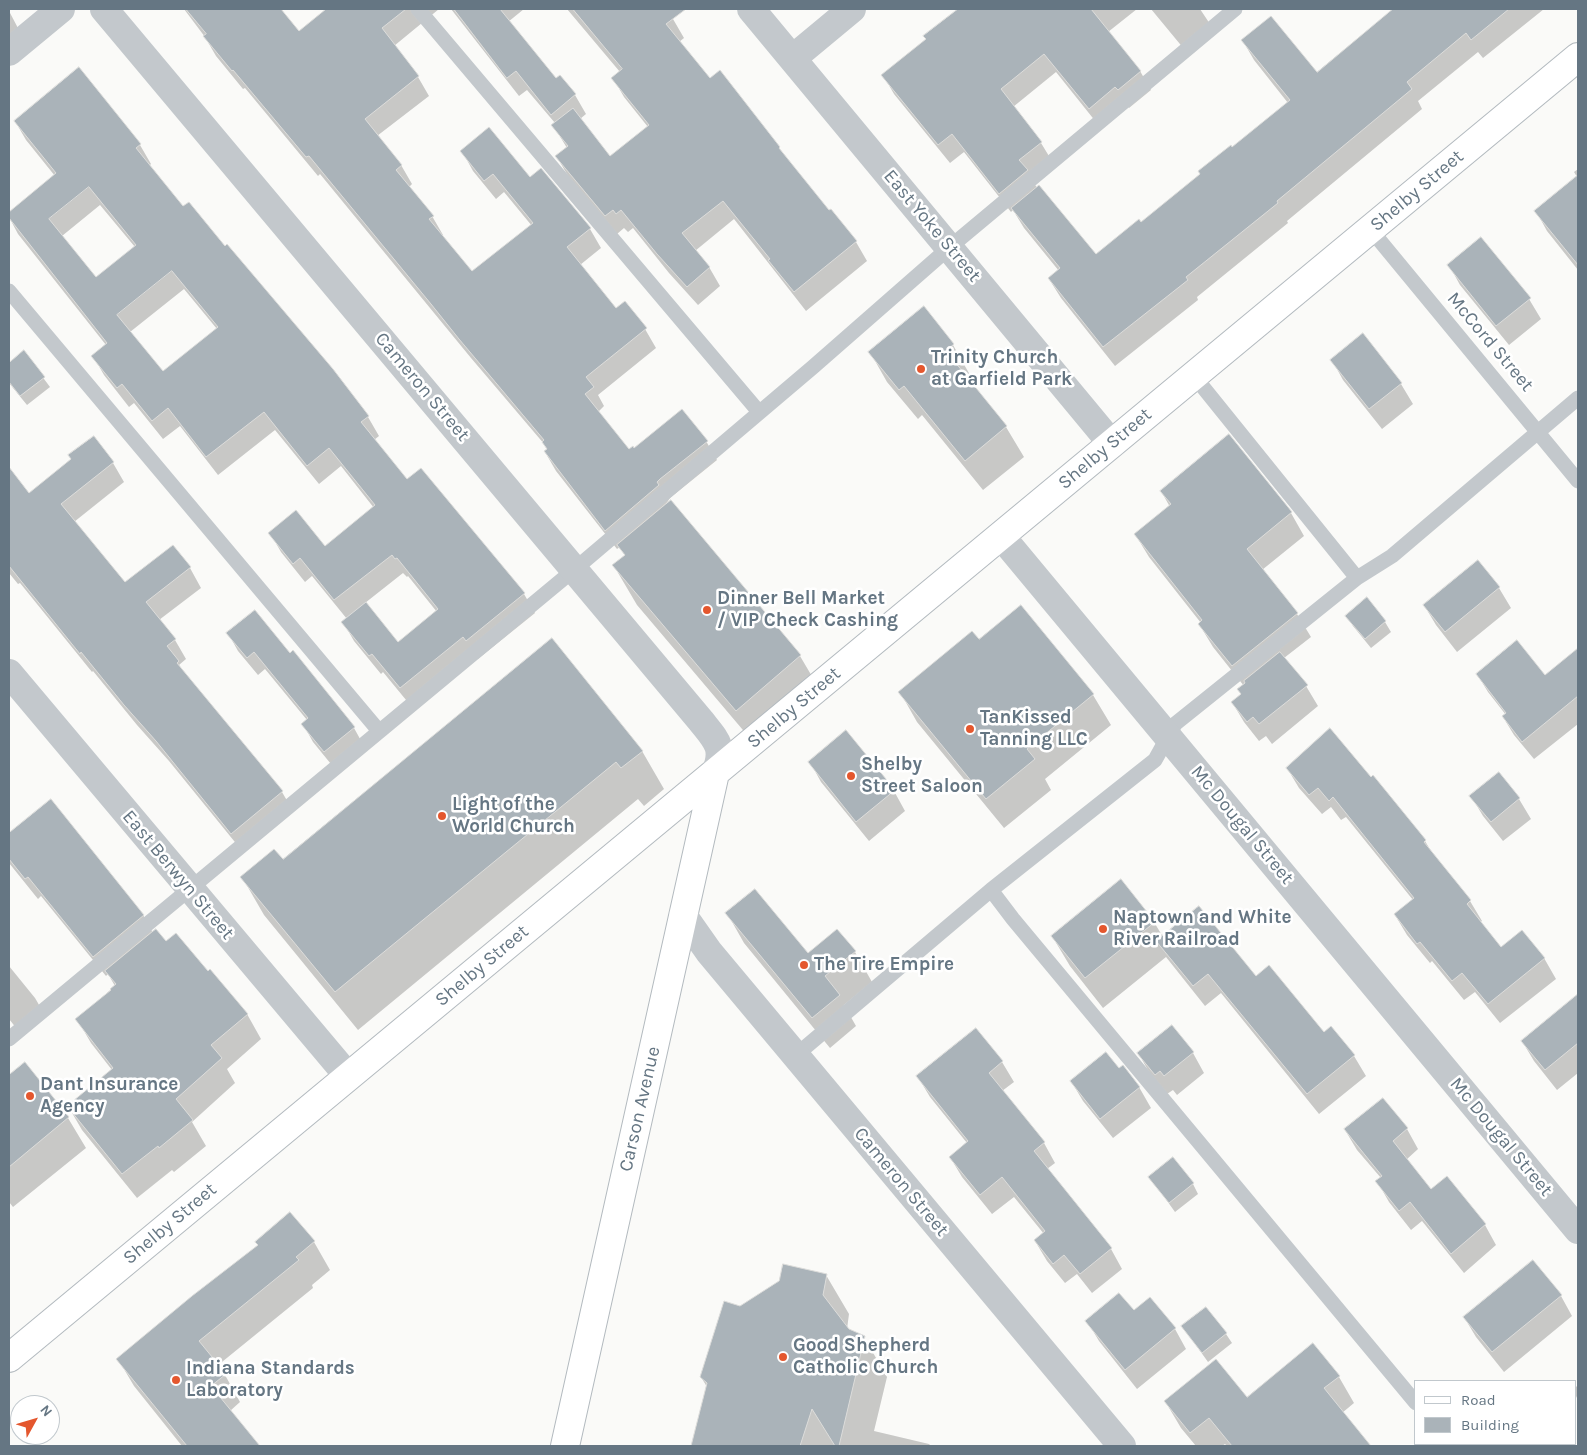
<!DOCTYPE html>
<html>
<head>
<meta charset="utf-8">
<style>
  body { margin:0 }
  #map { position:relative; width:1587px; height:1455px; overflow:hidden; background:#fafaf8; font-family:Karla,sans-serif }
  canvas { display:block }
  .frame { position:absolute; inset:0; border:10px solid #657683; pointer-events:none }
  .legend { position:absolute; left:1414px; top:1380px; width:162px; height:65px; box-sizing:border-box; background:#fff; border:1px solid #c1c8cd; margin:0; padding:6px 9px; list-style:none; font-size:15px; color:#657683 }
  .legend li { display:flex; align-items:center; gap:10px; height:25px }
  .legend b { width:25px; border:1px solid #c1c8cd }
  .north { position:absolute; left:10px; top:1395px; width:50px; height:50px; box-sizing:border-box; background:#fff; border:1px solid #c1c8cd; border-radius:50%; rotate:51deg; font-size:14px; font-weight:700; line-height:20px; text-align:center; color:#657683 }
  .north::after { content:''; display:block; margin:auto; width:18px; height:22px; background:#e4572e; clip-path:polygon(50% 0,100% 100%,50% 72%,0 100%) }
</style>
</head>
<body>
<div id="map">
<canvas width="1587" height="1455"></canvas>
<div class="frame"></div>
<ul class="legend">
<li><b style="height:6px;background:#fff"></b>Road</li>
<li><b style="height:14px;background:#aab3b9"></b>Building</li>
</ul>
<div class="north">N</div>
</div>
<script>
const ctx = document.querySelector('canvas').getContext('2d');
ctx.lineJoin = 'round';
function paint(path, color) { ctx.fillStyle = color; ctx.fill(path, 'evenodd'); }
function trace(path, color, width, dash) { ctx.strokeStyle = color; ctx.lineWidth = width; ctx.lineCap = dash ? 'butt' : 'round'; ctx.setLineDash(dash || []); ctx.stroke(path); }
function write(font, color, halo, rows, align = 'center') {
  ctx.font = font + ' Karla,sans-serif'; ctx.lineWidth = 5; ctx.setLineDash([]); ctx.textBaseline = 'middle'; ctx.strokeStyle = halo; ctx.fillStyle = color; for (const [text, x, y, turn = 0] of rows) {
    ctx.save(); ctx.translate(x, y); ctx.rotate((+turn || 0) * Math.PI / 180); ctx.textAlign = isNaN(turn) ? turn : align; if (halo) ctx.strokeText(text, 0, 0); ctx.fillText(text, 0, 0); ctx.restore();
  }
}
paint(new Path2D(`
  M 184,9 L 280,9 L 299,32 L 328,9 L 439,9 L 394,46 L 418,77 L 429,96 L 377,136 L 401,165 L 412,184 L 409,187 L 432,216 L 443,235 L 442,236 L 472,273 L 532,226 L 504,192 L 496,199 L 473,171 L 462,151 L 530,179 L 590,229 L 601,248 L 580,265 L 616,310 L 645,329 L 656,348 L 598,395 L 604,406 L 598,412 L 629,451 L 706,441 L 717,460 L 670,498 L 666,504 L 800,656 L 823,695 L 759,749 L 637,605 L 614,566 L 625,556 L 620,547 L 617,549 L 556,471 L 545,452 L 548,450 L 545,445 L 471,358 L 320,174 L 318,176 L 245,88 L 243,89 L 216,56 L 205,37 Z
  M 451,9 L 524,9 L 508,22 L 556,80 L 560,77 L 575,95 L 586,114 L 580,119 L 610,157 L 648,127 L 624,97 L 613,78 L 620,72 L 567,9 L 664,9 L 673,19 L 684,38 L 679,42 L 710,80 L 720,72 L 779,148 L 784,157 L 829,212 L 831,211 L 856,242 L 867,261 L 806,311 L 734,219 L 695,251 L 709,267 L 720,286 L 698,305 L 669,273 L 633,228 L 628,232 L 624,228 L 617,234 L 568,176 L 557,157 L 567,148 L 553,125 L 555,123 L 527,90 L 519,96 Z
  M 959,9 L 1137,9 L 1108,32 L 1140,71 L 1151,90 L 1129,108 L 1127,105 L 1100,127 L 1056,72 L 1013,107 L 1041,143 L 1052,161 L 1031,178 L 1037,188 L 1095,256 L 1141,223 L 1288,103 L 1254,60 L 1243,41 L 1317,74 L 1396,9 L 1544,9 L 1483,58 L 1478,52 L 1418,101 L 1422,109 L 1287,221 L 1288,223 L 1197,297 L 1198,300 L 1115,366 L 1061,298 L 1049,279 L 1059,271 L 1024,228 L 1013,210 L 1011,212 L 964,152 L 950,163 L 894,94 L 883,75 L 927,40 L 925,37 Z
  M 1151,9 L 1200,9 L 1216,33 L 1189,55 Z
  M 9,11 L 19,30 L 9,39 Z
  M 79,69 L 140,145 L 151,164 L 149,166 L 183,208 L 368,417 L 379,436 L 374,440 L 407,481 L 421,469 L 524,594 L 535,613 L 478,659 L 475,655 L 411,706 L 383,672 L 381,674 L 354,641 L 343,622 L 347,619 L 312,576 L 305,582 L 281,552 L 270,533 L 325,548 L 374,508 L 341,466 L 319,484 L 275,430 L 218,475 L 180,426 L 163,439 L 134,403 L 129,407 L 104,375 L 93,356 L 106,345 L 18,234 L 9,217 L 9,214 L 55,176 L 26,140 L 15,121 ZM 100,205 L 135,247 L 96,279 L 62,236 ZM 184,289 L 217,329 L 163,373 L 130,332 ZM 403,573 L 407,577 L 408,576 L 437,612 L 398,643 L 365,603 Z
  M 1578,169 L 1578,270 L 1547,231 L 1536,211 L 1577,177 L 1574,172 Z
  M 1449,265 L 1529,299 L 1541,319 L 1509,345 L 1460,285 Z
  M 1363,335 L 1401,384 L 1413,404 L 1382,429 L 1343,380 L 1332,360 Z
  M 953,345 L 970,375 L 967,378 L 1006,427 L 1024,457 L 983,490 L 922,415 L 918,419 L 887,382 L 870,352 Z
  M 24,352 L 50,387 L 27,405 L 9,383 L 9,364 Z
  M 1229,436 L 1291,513 L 1304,536 L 1262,570 L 1297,614 L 1311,637 L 1284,658 L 1306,686 L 1318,706 L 1272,744 L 1266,736 L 1259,741 L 1244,722 L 1232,702 L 1242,694 L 1244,686 L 1213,647 L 1199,624 L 1201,623 L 1149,557 L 1135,534 L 1170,507 L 1161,491 Z
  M 113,463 L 124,482 L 74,522 L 124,584 L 173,547 L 190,568 L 201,588 L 159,620 L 175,640 L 186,659 L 179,665 L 186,676 L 282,792 L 293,811 L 243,852 L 169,761 L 137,725 L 93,671 L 92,672 L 20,583 L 18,584 L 9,573 L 9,469 L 29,494 Z
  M 1478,562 L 1499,588 L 1511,608 L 1457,652 L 1436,625 L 1424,605 Z
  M 1367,599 L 1385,622 L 1391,632 L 1371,648 L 1353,626 L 1347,616 Z
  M 1021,607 L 1093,695 L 1111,725 L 1045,779 L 1051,790 L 1004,828 L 917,722 L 900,692 L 979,641 Z
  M 228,633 L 290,655 L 354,728 L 364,746 L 335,769 L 313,742 L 303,724 L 307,720 L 265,669 L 258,675 L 238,651 Z
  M 1578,650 L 1578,724 L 1534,759 L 1514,735 L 1503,717 L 1506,715 L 1488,692 L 1477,674 L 1545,677 Z
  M 846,732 L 894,791 L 905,811 L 869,841 L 821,782 L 810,762 Z
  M 642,751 L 664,789 L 644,806 L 638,799 L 358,1030 L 264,915 L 242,877 L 282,861 Z
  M 1287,768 L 1425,841 L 1434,856 L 1470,901 L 1482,921 L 1480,922 L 1501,949 L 1544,958 L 1556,979 L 1500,1023 L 1475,992 L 1464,1000 L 1432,961 L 1430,963 L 1407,935 L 1395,915 L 1413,900 L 1346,817 L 1341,820 L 1331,807 L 1322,814 L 1299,788 Z
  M 1499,774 L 1519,799 L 1531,819 L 1503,841 L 1483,816 L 1471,796 Z
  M 51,801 L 143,915 L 153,933 L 208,973 L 247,1014 L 261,1039 L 227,1069 L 235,1083 L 192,1122 L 206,1146 L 174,1172 L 172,1170 L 137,1198 L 82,1130 L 68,1106 L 112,1070 L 91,1043 L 77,1019 L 115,986 L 108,974 L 106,976 L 41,896 L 38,899 L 9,863 L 9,835 Z
  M 727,913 L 808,955 L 837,931 L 855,952 L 872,982 L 844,1005 L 856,1026 L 830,1048 L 744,943 Z
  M 1154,922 L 1163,937 L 1256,978 L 1324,1034 L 1331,1027 L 1354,1056 L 1366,1076 L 1319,1114 L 1221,993 L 1205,1006 L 1166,957 L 1103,1008 L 1070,966 L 1052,936 Z
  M 9,966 L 35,998 L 45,1015 L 21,1034 L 9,1019 Z
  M 1578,996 L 1578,1073 L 1557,1090 L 1534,1061 L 1522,1041 Z
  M 1193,1053 L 1204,1073 L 1177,1095 L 1173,1090 L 1167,1094 L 1150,1074 L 1139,1054 Z
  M 1002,1062 L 1014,1082 L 1002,1091 L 1044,1143 L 1055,1163 L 1047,1169 L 1111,1249 L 1122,1269 L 1092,1293 L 1077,1274 L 1065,1283 L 1047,1261 L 1035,1241 L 1044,1234 L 1014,1197 L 992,1214 L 962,1177 L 950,1157 L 967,1143 L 930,1097 L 918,1077 Z
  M 24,1064 L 68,1118 L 86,1148 L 13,1207 L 9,1202 L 9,1077 Z
  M 1119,1070 L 1139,1087 L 1151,1108 L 1113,1138 L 1083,1101 L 1071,1081 Z
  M 1383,1099 L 1407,1129 L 1418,1149 L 1406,1160 L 1431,1191 L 1485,1225 L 1496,1245 L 1464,1273 L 1422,1221 L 1411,1230 L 1389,1202 L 1377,1181 L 1381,1178 L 1357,1150 L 1345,1130 Z
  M 1150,1177 L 1193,1184 L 1198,1194 L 1175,1212 Z
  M 290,1214 L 314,1242 L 330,1270 L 312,1285 L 313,1288 L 217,1366 L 225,1375 L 240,1402 L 230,1411 L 259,1446 L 182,1446 L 134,1386 L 118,1359 L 259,1245 Z
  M 1533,1262 L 1561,1296 L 1572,1316 L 1504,1372 L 1476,1337 L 1464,1317 Z
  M 826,1275 L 849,1314 L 847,1329 L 864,1337 L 887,1377 L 874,1431 L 929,1444 L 931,1446 L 692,1446 L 707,1387 L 701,1377 L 740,1307 Z
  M 1134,1312 L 1175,1329 L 1186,1349 L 1137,1389 L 1099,1341 L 1087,1321 Z
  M 1183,1327 L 1226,1334 L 1232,1343 L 1208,1362 Z
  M 1339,1377 L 1354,1403 L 1342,1413 L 1369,1446 L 1227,1446 L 1225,1444 L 1222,1446 L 1196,1446 L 1181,1428 L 1165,1401 L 1246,1398 Z
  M 1578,1385 L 1578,1400 L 1576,1396 L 1576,1387 Z`), '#0003');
const building = new Path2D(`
  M 186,9 L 281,9 L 299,31 L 326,9 L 406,9 L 382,28 L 419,76 L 365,119 L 402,165 L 396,170 L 434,216 L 429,219 L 472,271 L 533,223 L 493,174 L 484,181 L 460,151 L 489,127 L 530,177 L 541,168 L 591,228 L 567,247 L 616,308 L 625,301 L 647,328 L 586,377 L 594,387 L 585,394 L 629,449 L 633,446 L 634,448 L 682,409 L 708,441 L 660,479 L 657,482 L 659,485 L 605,531 L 544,451 L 547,449 L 542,442 L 544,440 L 459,339 L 431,304 L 309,156 L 306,157 L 233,70 L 232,71 L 203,36 L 206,34 Z
  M 454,9 L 500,9 L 556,78 L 560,75 L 576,94 L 551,115 L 516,71 L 507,78 Z
  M 573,9 L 686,9 L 666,24 L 710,78 L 720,70 L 780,147 L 779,148 L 829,210 L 831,209 L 857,241 L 794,292 L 768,260 L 770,259 L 723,201 L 682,233 L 710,267 L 687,287 L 657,254 L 621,210 L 616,214 L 613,210 L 605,216 L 555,156 L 568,146 L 551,125 L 573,108 L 610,156 L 649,125 L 611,78 L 622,69 Z
  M 958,9 L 1091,9 L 1141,71 L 1118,90 L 1115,87 L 1089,109 L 1044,54 L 1001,89 L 1042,142 L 1019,160 L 1028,170 L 999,194 L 952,134 L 938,145 L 881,75 L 926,39 L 923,36 Z
  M 1393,9 L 1509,9 L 1471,40 L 1466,33 L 1407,82 L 1412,89 L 1277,201 L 1278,203 L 1186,277 L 1188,280 L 1103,347 L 1048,278 L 1060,268 L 1011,208 L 1039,185 L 1096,254 L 1139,219 L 1141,222 L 1200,174 L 1198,171 L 1231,145 L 1232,147 L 1290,100 L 1241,40 L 1271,16 L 1317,72 Z
  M 79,67 L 141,144 L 136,148 L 183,206 L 189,202 L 225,246 L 227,244 L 333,369 L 369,416 L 361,422 L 407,479 L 421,468 L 525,593 L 466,641 L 463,637 L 400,688 L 372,654 L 369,656 L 341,622 L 366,602 L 398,642 L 438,609 L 397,558 L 395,559 L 392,555 L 334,600 L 300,558 L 293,564 L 268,533 L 296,510 L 325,546 L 375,505 L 329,448 L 307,466 L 264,412 L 206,457 L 168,408 L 152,421 L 122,384 L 117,388 L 91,356 L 107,343 L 9,218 L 9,212 L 56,173 L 14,121 ZM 89,187 L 136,245 L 96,277 L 49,219 ZM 172,271 L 218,327 L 163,371 L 117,315 Z
  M 1578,175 L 1578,265 L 1534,211 Z
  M 1481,237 L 1531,298 L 1496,326 L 1447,265 Z
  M 924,306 L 954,344 L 946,351 L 1007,426 L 965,461 L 904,386 L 899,390 L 868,352 Z
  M 1363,333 L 1402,383 L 1369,409 L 1330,360 Z
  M 24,350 L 45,377 L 20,396 L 9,382 L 9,363 Z
  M 1229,434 L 1292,512 L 1247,549 L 1298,613 L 1232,666 L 1198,624 L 1202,620 L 1134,534 L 1171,504 L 1160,491 Z
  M 94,436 L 114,462 L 61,504 L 125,582 L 173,545 L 191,567 L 146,602 L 176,639 L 167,646 L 179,661 L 177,663 L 283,791 L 231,834 L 156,741 L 124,705 L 81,652 L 80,654 L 9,566 L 9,467 L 29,493 L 71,459 L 68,455 Z
  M 671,500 L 801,655 L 736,711 L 612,565 L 625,555 L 617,545 Z
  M 1478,560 L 1500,587 L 1445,632 L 1423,605 Z
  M 1367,597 L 1386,621 L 1365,639 L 1345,616 Z
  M 1021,605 L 1094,694 L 1027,749 L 1035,759 L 986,799 L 898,692 L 972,631 L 979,639 Z
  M 255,610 L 290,653 L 293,650 L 355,727 L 324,752 L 301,724 L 308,718 L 254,652 L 247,658 L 226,633 Z
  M 552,638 L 643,751 L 621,768 L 616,762 L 335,992 L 240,877 L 274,849 L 283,859 Z
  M 1517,640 L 1545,675 L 1578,648 L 1578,696 L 1522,742 L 1502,716 L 1506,713 L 1476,674 Z
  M 1280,652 L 1308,685 L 1259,724 L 1253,717 L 1247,722 L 1231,702 L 1241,694 L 1237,689 L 1245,683 L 1244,681 Z
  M 1330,728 L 1371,777 L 1373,775 L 1426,840 L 1424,842 L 1471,900 L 1467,904 L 1501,947 L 1522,930 L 1545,958 L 1488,1004 L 1462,973 L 1452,981 L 1420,942 L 1417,944 L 1394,914 L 1414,898 L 1333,797 L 1329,801 L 1318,788 L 1309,795 L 1286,768 Z
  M 846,730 L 895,790 L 856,822 L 808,762 Z
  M 1499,772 L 1520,798 L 1491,822 L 1469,796 Z
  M 51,799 L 144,915 L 93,957 L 28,877 L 25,879 L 9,859 L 9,833 Z
  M 1121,879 L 1155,922 L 1085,978 L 1051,936 Z
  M 755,889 L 808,953 L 837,929 L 856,951 L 825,976 L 840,995 L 812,1018 L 725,913 Z
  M 1199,906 L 1256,976 L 1269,965 L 1324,1032 L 1331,1026 L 1355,1055 L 1307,1094 L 1208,974 L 1193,986 L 1156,941 Z
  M 156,929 L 166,941 L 176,933 L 208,971 L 210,969 L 248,1014 L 211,1045 L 222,1058 L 176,1099 L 193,1120 L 159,1148 L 158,1146 L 122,1174 L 67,1106 L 113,1068 L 75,1019 L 111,990 L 110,989 L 116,984 L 105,971 Z
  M 1578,994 L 1578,1043 L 1545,1070 L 1521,1041 Z
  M 1172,1025 L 1194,1052 L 1164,1076 L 1160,1071 L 1155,1075 L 1137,1053 Z
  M 976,1028 L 1003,1061 L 989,1073 L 1045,1142 L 1034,1151 L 1112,1248 L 1080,1274 L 1064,1255 L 1053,1264 L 1034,1240 L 1045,1231 L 1002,1177 L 980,1195 L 949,1157 L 968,1141 L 916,1076 Z
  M 1106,1052 L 1119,1068 L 1123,1065 L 1140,1087 L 1100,1119 L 1070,1081 Z
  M 25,1062 L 69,1117 L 9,1167 L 9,1075 Z
  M 1383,1098 L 1408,1128 L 1393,1141 L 1431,1189 L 1447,1176 L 1486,1224 L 1451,1254 L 1410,1202 L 1399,1211 L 1375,1181 L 1382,1176 L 1344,1129 Z
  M 1173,1157 L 1194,1183 L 1169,1203 L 1148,1177 Z
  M 290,1212 L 315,1241 L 296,1257 L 299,1260 L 199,1341 L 226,1374 L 211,1386 L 260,1446 L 187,1446 L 116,1359 L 192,1296 L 258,1245 L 255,1242 Z
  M 1533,1260 L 1562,1295 L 1492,1352 L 1463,1317 Z
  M 783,1264 L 827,1274 L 823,1295 L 849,1329 L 865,1336 L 839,1446 L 835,1446 L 812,1409 L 800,1446 L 691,1446 L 707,1383 L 700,1377 L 724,1301 L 740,1306 L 779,1281 Z
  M 1119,1293 L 1134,1310 L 1150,1297 L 1176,1328 L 1125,1370 L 1085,1321 Z
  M 1206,1307 L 1227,1333 L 1202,1353 L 1181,1326 Z
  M 1313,1343 L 1340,1376 L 1324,1388 L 1371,1446 L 1232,1446 L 1209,1418 L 1190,1433 L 1164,1401 L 1216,1359 L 1247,1397 Z`);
paint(building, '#aab3b9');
trace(building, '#dcdcda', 1);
const secondary = new Path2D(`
  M 9,1358 L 1578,57
  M 565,1446 L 715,773`);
trace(secondary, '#b3babf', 30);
trace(new Path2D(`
  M 418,9 L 759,412
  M 1371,230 L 1578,481
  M 9,291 L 379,731
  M 1194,376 L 1357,578
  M 991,890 L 1013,919 L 1416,1403
  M 9,1039 L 575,569 L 813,367 L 950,247 L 1235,9
  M 795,1056 L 991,890 L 1155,760 L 1175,724 L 1357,578 L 1392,556 L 1578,398
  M 1450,1444 L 1452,1446`), '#c3c8cc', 15);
trace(new Path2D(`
  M 104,9 L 701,721 C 716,740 726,748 715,773
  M 751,9 L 1112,444
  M 9,52 L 61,9
  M 793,58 L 852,9
  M 1001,536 L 1578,1230
  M 9,673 L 348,1076
  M 683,915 L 709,952 L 1122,1446`), '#c3c8cc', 28);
trace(secondary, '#fff', 28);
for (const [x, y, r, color] of [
  [921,369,5,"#e4572e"],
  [707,610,5,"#e4572e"],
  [970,729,5,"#e4572e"],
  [851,776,5,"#e4572e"],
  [442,816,5,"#e4572e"],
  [1103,929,5,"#e4572e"],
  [804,965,5,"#e4572e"],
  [30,1096,5,"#e4572e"],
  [783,1357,5,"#e4572e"],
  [176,1380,5,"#e4572e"]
]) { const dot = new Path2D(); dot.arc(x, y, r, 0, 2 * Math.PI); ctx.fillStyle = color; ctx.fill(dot); trace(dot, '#fff', 2); }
write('19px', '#657683', '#fff', [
  ["Shelby Street",1417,191,-40],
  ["East Yoke Street",932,226,50],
  ["McCord Street",1490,342,50],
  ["Cameron Street",422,387,50],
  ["Shelby Street",1105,449,-40],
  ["Shelby Street",794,708,-40],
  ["Mc Dougal Street",1242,825,50],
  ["East Berwyn Street",178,875,50],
  ["Shelby Street",482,966,-40],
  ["Carson Avenue",640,1109,-77],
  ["Mc Dougal Street",1501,1137,50],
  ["Cameron Street",901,1182,50],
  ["Shelby Street",170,1224,-40]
]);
write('bold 19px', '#657683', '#fff', [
  ["Trinity Church",931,358],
  ["at Garfield Park",931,380],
  ["Dinner Bell Market",717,599],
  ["/ VIP Check Cashing",717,621],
  ["TanKissed",980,718],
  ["Tanning LLC",980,740],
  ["Shelby",861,765],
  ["Street Saloon",861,787],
  ["Light of the",452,805],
  ["World Church",452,827],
  ["Naptown and White",1113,918],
  ["River Railroad",1113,940],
  ["The Tire Empire",814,965],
  ["Dant Insurance",40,1085],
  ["Agency",40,1107],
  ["Good Shepherd",793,1346],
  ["Catholic Church",793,1368],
  ["Indiana Standards",186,1369],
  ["Laboratory",186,1391]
], 'left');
</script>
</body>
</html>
